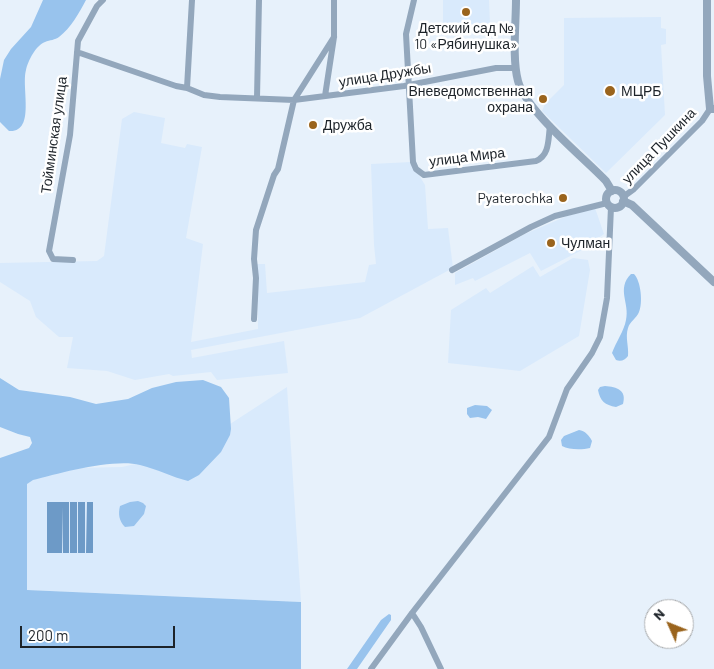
<!DOCTYPE html>
<html>
<head>
<meta charset="utf-8">
<style>
  body { margin:0 }
  #map { position:relative; width:714px; height:669px; overflow:hidden; background:#e7f1fb; font-family:Barlow,sans-serif }
  canvas { display:block }
  .north { position:absolute; left:644px; top:599px; width:50px; height:50px; box-sizing:border-box; background:#fff; border:1px solid #a5a7a9; border-radius:50%; rotate:314deg; font-size:14px; font-weight:700; line-height:20px; text-align:center; color:#1d2329 }
  .north::after { content:''; display:block; margin:auto; width:18px; height:22px; background:#9a641d; clip-path:polygon(50% 0,100% 100%,50% 72%,0 100%) }
  .scale { position:absolute; left:20px; top:626px; width:155px; height:22px; box-sizing:border-box; border:2px solid #1d2329; border-top:0; padding-left:6px; font-size:15px; line-height:18px; white-space:nowrap; color:#1d2329; -webkit-text-stroke:4px #fff; paint-order:stroke }
</style>
</head>
<body>
<div id="map">
<canvas width="714" height="669"></canvas>
<div class="north">N</div>
<div class="scale">200 m</div>
</div>
<script>
const ctx = document.querySelector('canvas').getContext('2d');
ctx.lineJoin = 'round';
function paint(path, color) { ctx.fillStyle = color; ctx.fill(path, 'evenodd'); }
function trace(path, color, width, dash) { ctx.strokeStyle = color; ctx.lineWidth = width; ctx.lineCap = dash ? 'butt' : 'round'; ctx.setLineDash(dash || []); ctx.stroke(path); }
function write(font, color, halo, rows, align = 'center') {
  ctx.font = font + ' Barlow,sans-serif'; ctx.lineWidth = 5; ctx.setLineDash([]); ctx.textBaseline = 'middle'; ctx.strokeStyle = halo; ctx.fillStyle = color; for (const [text, x, y, turn = 0] of rows) {
    ctx.save(); ctx.translate(x, y); ctx.rotate((+turn || 0) * Math.PI / 180); ctx.textAlign = isNaN(turn) ? turn : align; if (halo) ctx.strokeText(text, 0, 0); ctx.fillText(text, 0, 0); ctx.restore();
  }
}
paint(new Path2D(`
  M 443,0 L 489,0 L 490,24 L 443,25 Z
  M 661,17 L 661,28 L 666,29 L 666,44 L 661,45 L 665,115 L 606,173 L 542,111 L 545,104 L 564,85 L 564,18 Z
  M 134,112 L 165,118 L 161,143 L 185,148 L 187,144 L 202,147 L 186,238 L 203,244 L 191,342 L 258,329 L 257,264 L 265,264 L 267,293 L 365,282 L 369,265 L 376,264 L 374,245 L 371,164 L 411,162 L 425,185 L 428,229 L 448,228 L 453,268 L 360,318 L 191,350 L 192,358 L 284,341 L 288,373 L 217,380 L 211,372 L 173,376 L 169,374 L 135,380 L 107,371 L 67,368 L 73,337 L 59,337 L 36,317 L 30,301 L 0,282 L 0,263 L 97,261 L 104,256 L 122,119 Z
  M 595,208 L 604,234 L 580,251 L 541,271 L 530,253 L 475,281 L 473,278 L 455,285 L 455,273 L 525,234 L 567,216 Z
  M 573,258 L 588,260 L 590,270 L 579,336 L 520,371 L 448,363 L 451,310 L 486,288 L 490,293 L 533,266 L 540,277 Z
  M 287,387 L 301,602 L 27,590 L 27,479 L 29,469 L 122,467 L 187,452 Z`), '#d9eafc');
paint(new Path2D(`
  M 43,0 L 86,0 C 79,13 71,28 59,37 C 55,40 50,40 45,42 C 36,45 28,61 26,70 C 21,87 36,133 9,131 L 0,122 L 0,79 L 4,60 L 11,49 L 31,27 Z
  M 631,274 L 634,274 C 641,281 643,303 639,312 C 637,318 630,321 628,328 C 625,337 629,347 628,356 C 625,360 621,362 616,360 L 612,353 C 616,342 624,331 626,320 C 630,303 616,289 631,274 Z
  M 0,378 L 19,390 L 70,397 L 96,404 L 128,399 L 152,388 L 176,382 L 203,380 L 221,387 L 229,398 L 231,429 L 230,435 L 221,452 L 199,475 L 188,481 C 172,477 157,469 140,465 C 115,458 59,473 33,480 L 27,484 L 27,590 L 301,602 L 301,669 L 0,669 L 0,458 L 29,448 L 32,443 L 30,437 L 18,434 L 0,427 Z
  M 605,386 C 617,387 627,390 623,404 L 616,407 C 605,405 600,401 598,390 L 600,387 Z
  M 475,405 L 487,406 L 492,410 L 486,419 L 478,417 L 470,418 L 467,414 L 467,408 Z
  M 579,430 C 585,431 589,435 592,441 L 590,448 C 582,450 569,450 562,446 L 561,440 L 564,436 Z
  M 138,501 L 143,503 L 146,506 L 144,514 L 134,526 L 125,527 C 119,521 118,514 120,506 L 130,502 Z
  M 389,614 L 391,615 L 391,620 L 357,669 L 347,669 L 381,620 Z`), '#98c3ed');
paint(new Path2D(`
  M 47,502 L 55,502 L 55,549 L 55,502 L 69,502 L 69,553 L 63,553 L 63,507 L 62,553 L 47,553 Z
  M 70,502 L 77,502 L 77,553 L 70,553 Z
  M 78,502 L 85,502 L 85,553 L 78,553 Z
  M 87,502 L 93,502 L 93,553 L 86,553 Z`), '#6d9ac7');
trace(new Path2D(`
  M 414,0 L 406,34 L 413,162 L 416,169 L 424,175 L 536,161 C 550,155 548,139 550,126
  M 77,52 L 176,86 L 187,88 L 204,95 L 220,97 L 294,100 L 404,86 L 496,68 L 515,68
  M 187,88 L 192,0
  M 325,96 L 334,37 L 334,0
  M 257,98 L 259,0
  M 623,197 L 634,189 L 702,121 L 710,109
  M 73,260 L 53,259 L 49,251 L 70,135 L 78,41 L 97,6 L 103,0
  M 452,270 L 531,227 L 555,216 L 607,203
  M 254,319 L 256,278 L 254,259 L 256,230 L 274,175 L 278,169 L 294,100 L 334,37
  M 412,613 L 421,627 L 441,669
  M 371,669 L 412,613 L 549,437 L 567,389 L 592,353 L 600,337 L 607,298 L 611,207`), '#93a7bc', 6);
trace(new Path2D(`
  M 516,0 C 516,23 512,59 518,81 C 526,111 583,157 606,181 L 612,191
  M 707,0 L 707,76 L 710,109 L 714,109
  M606 199a9 9 0 1 1 18 0a9 9 0 1 1-18 0Z
  M 623,201 L 632,205 L 714,282`), '#93a7bc', 8);
for (const [x, y, r, color] of [
  [466,12,5,"#9a641d"],
  [610,91,6,"#9a641d"],
  [543,99,5,"#9a641d"],
  [313,125,5,"#9a641d"],
  [563,198,5,"#9a641d"],
  [551,243,5,"#9a641d"]
]) { const dot = new Path2D(); dot.arc(x, y, r, 0, 2 * Math.PI); ctx.fillStyle = color; ctx.fill(dot); trace(dot, '#fff', 2); }
write('14px', '#1d2329', '#fff', [
  ["Детский сад №",466,28,"center"],
  ["10 «Рябинушка»",466,44,"center"],
  ["Вневедомственная",533,91,"right"],
  ["охрана",533,107,"right"],
  ["МЦРБ",621,91],
  ["Дружба",323,125],
  ["Pyaterochka",553,198,"right"],
  ["Чулман",561,243]
], 'left');
write('14px', '#1d2329', '#fff', [
  ["улица Дружбы",385,75,-9],
  ["Тойминская улица",54,135,-82],
  ["улица Пушкина",659,146,-46],
  ["улица Мира",467,157,-7]
]);
</script>
</body>
</html>
